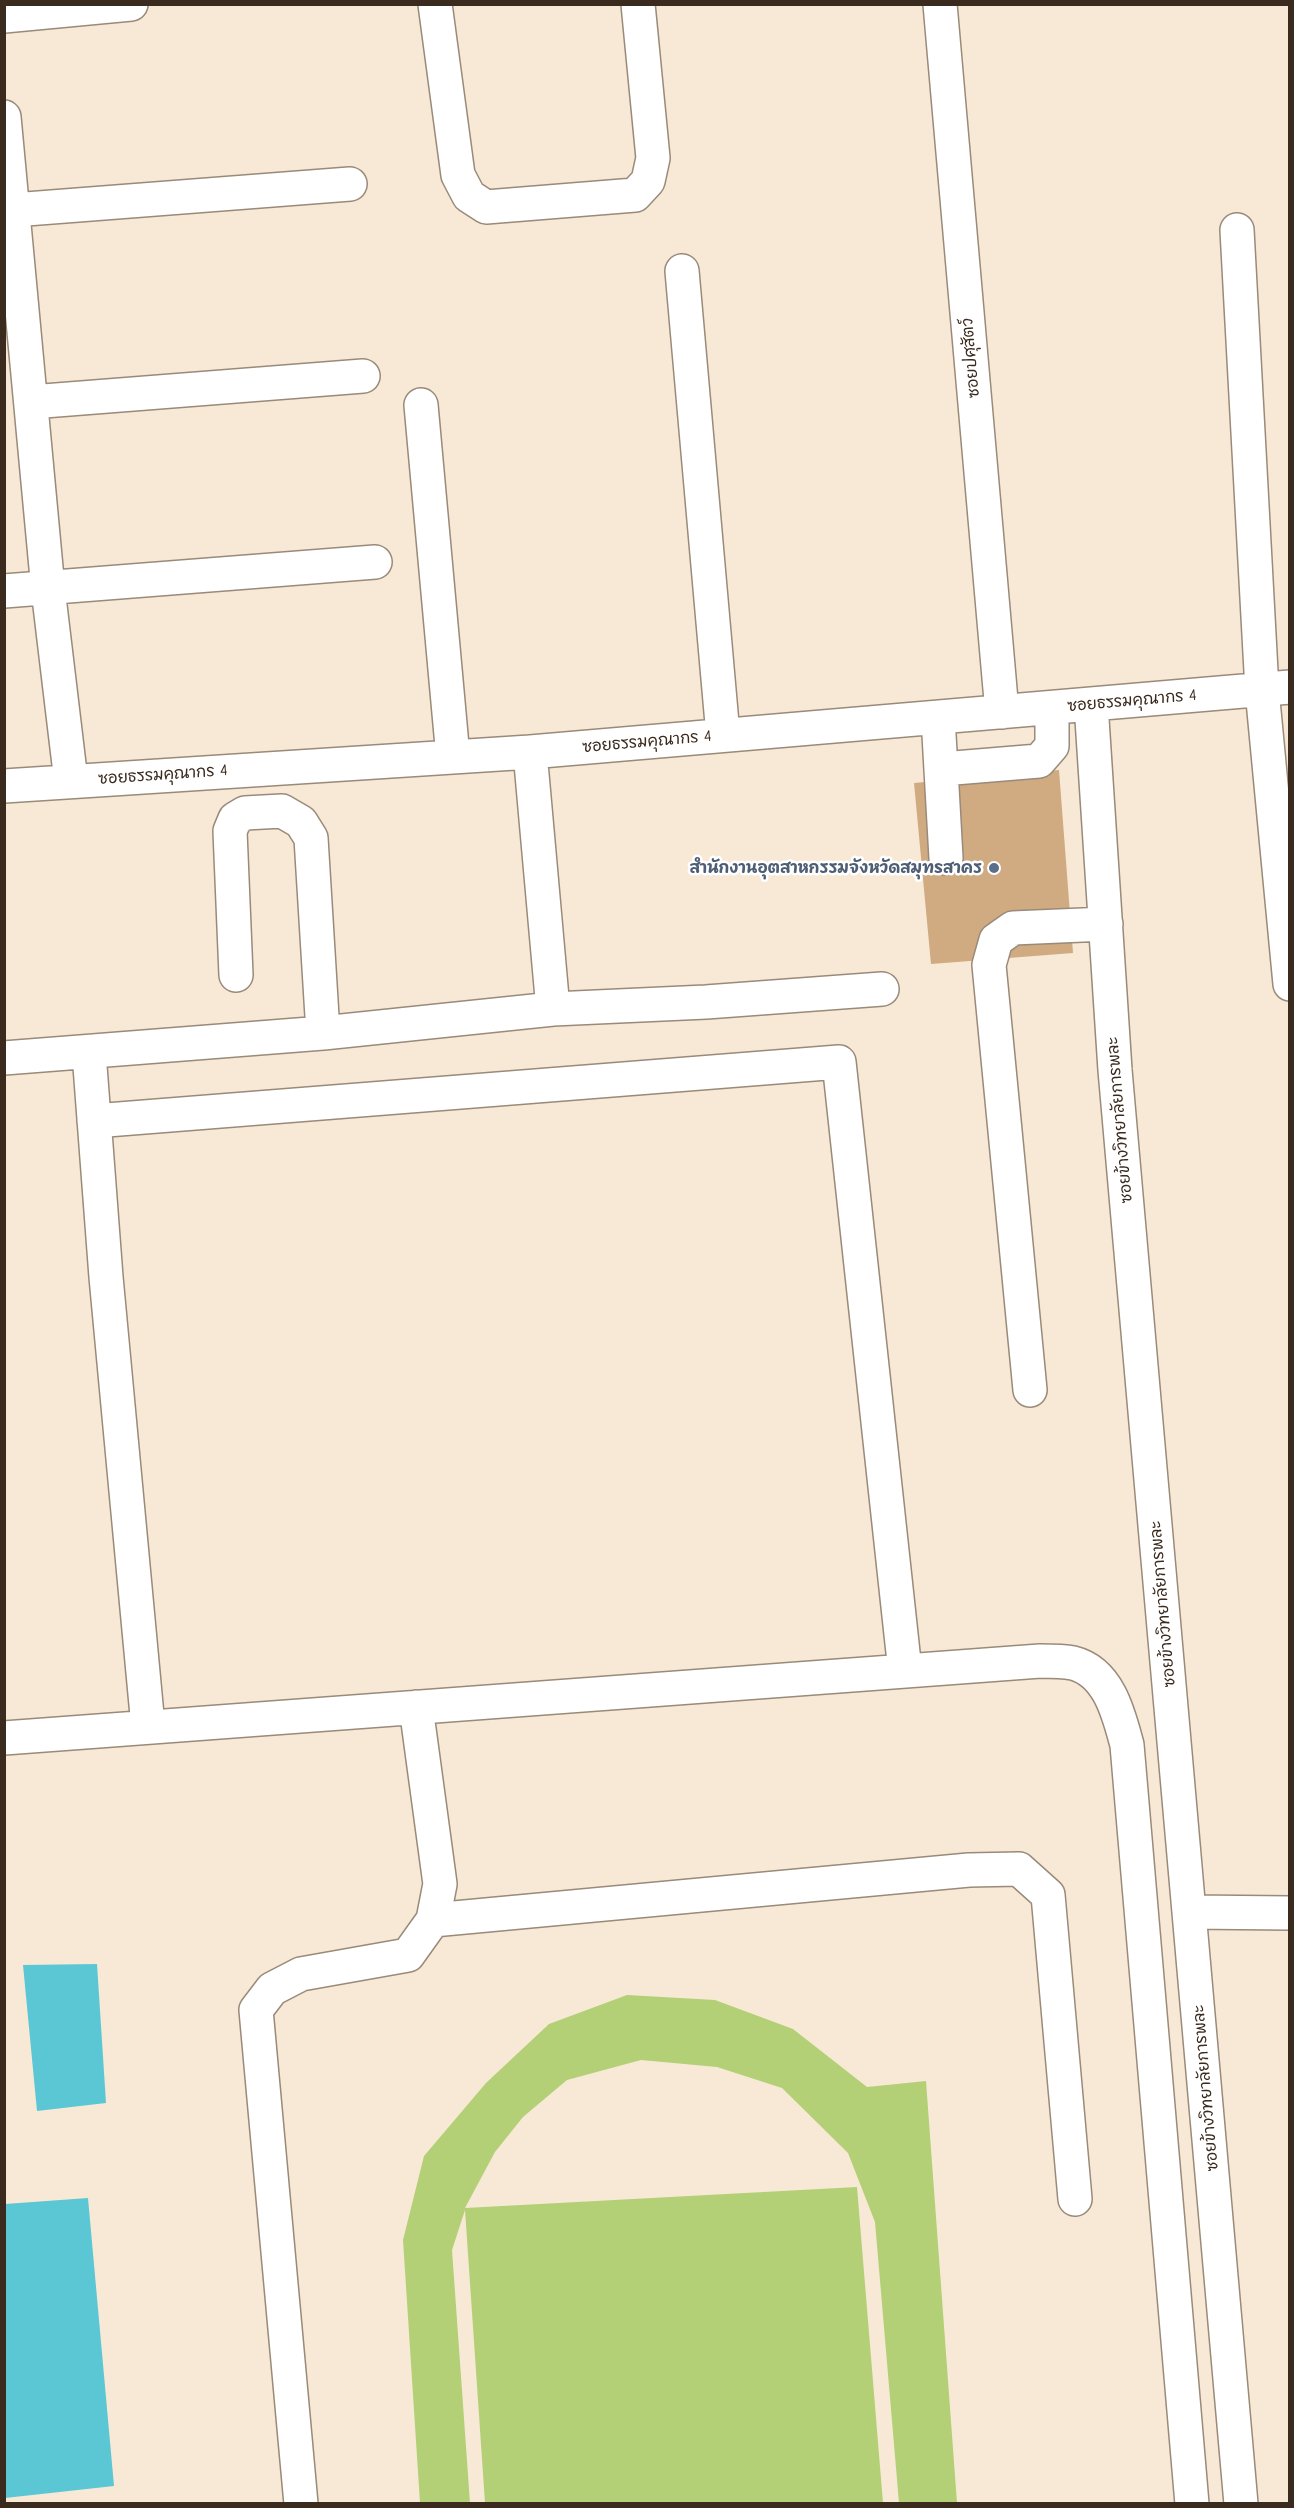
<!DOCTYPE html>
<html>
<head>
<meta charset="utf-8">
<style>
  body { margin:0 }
  #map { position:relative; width:1294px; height:2508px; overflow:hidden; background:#f7e9d6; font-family:"Comic Neue",sans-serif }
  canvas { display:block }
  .frame { position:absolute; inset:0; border:6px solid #3b2a1e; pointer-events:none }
</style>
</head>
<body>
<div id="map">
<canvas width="1294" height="2508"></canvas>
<div class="frame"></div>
</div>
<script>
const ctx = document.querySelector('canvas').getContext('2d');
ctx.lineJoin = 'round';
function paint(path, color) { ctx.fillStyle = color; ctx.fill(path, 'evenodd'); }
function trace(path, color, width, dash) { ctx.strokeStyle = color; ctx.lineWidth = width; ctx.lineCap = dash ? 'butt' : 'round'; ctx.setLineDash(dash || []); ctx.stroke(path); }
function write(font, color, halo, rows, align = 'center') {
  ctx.font = font + ' "Comic Neue","Playpen Sans Thai",sans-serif'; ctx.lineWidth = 5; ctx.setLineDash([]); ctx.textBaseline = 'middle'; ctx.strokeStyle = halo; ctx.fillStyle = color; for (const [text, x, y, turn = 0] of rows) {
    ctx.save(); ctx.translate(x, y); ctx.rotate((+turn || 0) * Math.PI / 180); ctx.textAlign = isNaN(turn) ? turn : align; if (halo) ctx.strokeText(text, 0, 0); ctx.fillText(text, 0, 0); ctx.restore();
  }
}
paint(new Path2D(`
  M 627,1995 L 715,2000 L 793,2029 L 867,2087 L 926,2081 L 957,2503 L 899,2503 L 875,2222 L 848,2153 L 782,2088 L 717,2067 L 641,2060 L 567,2080 L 523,2117 L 495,2152 L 465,2208 L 857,2187 L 883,2503 L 485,2503 L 465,2210 L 452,2250 L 470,2503 L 420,2503 L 403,2240 L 424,2156 L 486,2083 L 549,2024 Z`), '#b3d076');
paint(new Path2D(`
  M 97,1964 L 106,2103 L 37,2111 L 23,1965 Z
  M 88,2198 L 114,2486 L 5,2498 L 5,2204 Z`), '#5bc7d4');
paint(new Path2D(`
  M 1059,770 L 1073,953 L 931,964 L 914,783 Z`), '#d0aa80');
const minor = new Path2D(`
  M 435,4 L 458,175 L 469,196 L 486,207 L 635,195 L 648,181 L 653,158 L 638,4
  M 940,4 L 1002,712
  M 4,16 L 131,4
  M 4,117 L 48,589 L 71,781
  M 13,210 L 350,184
  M 1237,230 L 1262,690 L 1290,984
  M 682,271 L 723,735
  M 31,402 L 363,376
  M 421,405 L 453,757
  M 4,591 L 375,562
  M 1091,704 L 1115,1070 L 1241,2504
  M 938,717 L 946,858
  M 530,752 L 553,1009
  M 942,769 L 1039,761 L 1052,746 L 1052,708
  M 4,786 L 530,752 L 1290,687
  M 236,975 L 230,831 L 235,819 L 245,813 L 282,811 L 301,822 L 311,838 L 323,1033
  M 89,1053 L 106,1277 L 148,1726
  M 4,1058 L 323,1033 L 553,1009 L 706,1002 L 882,989
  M 94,1121 L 839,1062 L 905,1671
  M 1030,1390 L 989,965 L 996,940 L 1013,928 L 1106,924
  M 4,1738 L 1040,1661 C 1050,1661 1063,1661 1073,1663 C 1109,1672 1119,1715 1127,1745 L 1192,2504
  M 1190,1912 L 1290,1913
  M 433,1920 L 969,1870 L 1019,1869 L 1048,1895 L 1075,2199
  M 301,2504 L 256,2010 L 272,1989 L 301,1974 L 408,1955 L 433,1920 L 440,1884 L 416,1707`);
trace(minor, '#998a7a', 36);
trace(minor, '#fff', 33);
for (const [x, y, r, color] of [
  [994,868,6,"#5c6f8a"]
]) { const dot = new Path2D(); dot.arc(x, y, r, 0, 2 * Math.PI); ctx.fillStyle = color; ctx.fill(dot); trace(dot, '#fff', 2); }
write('16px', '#3b2a1e', '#fff', [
  ["ซอยปศุสัตว์",971,358,-95],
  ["ซอยธรรมคุณากร 4",1132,701,-5],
  ["ซอยธรรมคุณากร 4",647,742,-5],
  ["ซอยธรรมคุณากร 4",163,775,-4],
  ["ซอยข้างวิทยาลัยการพละ",1120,1120,-95],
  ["ซอยข้างวิทยาลัยการพละ",1163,1604,-95],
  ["ซอยข้างวิทยาลัยการพละ",1206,2088,-95]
]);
write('bold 16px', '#4e5e75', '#fff', [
  ["สำนักงานอุตสาหกรรมจังหวัดสมุทรสาคร",982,868]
], 'right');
</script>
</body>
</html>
